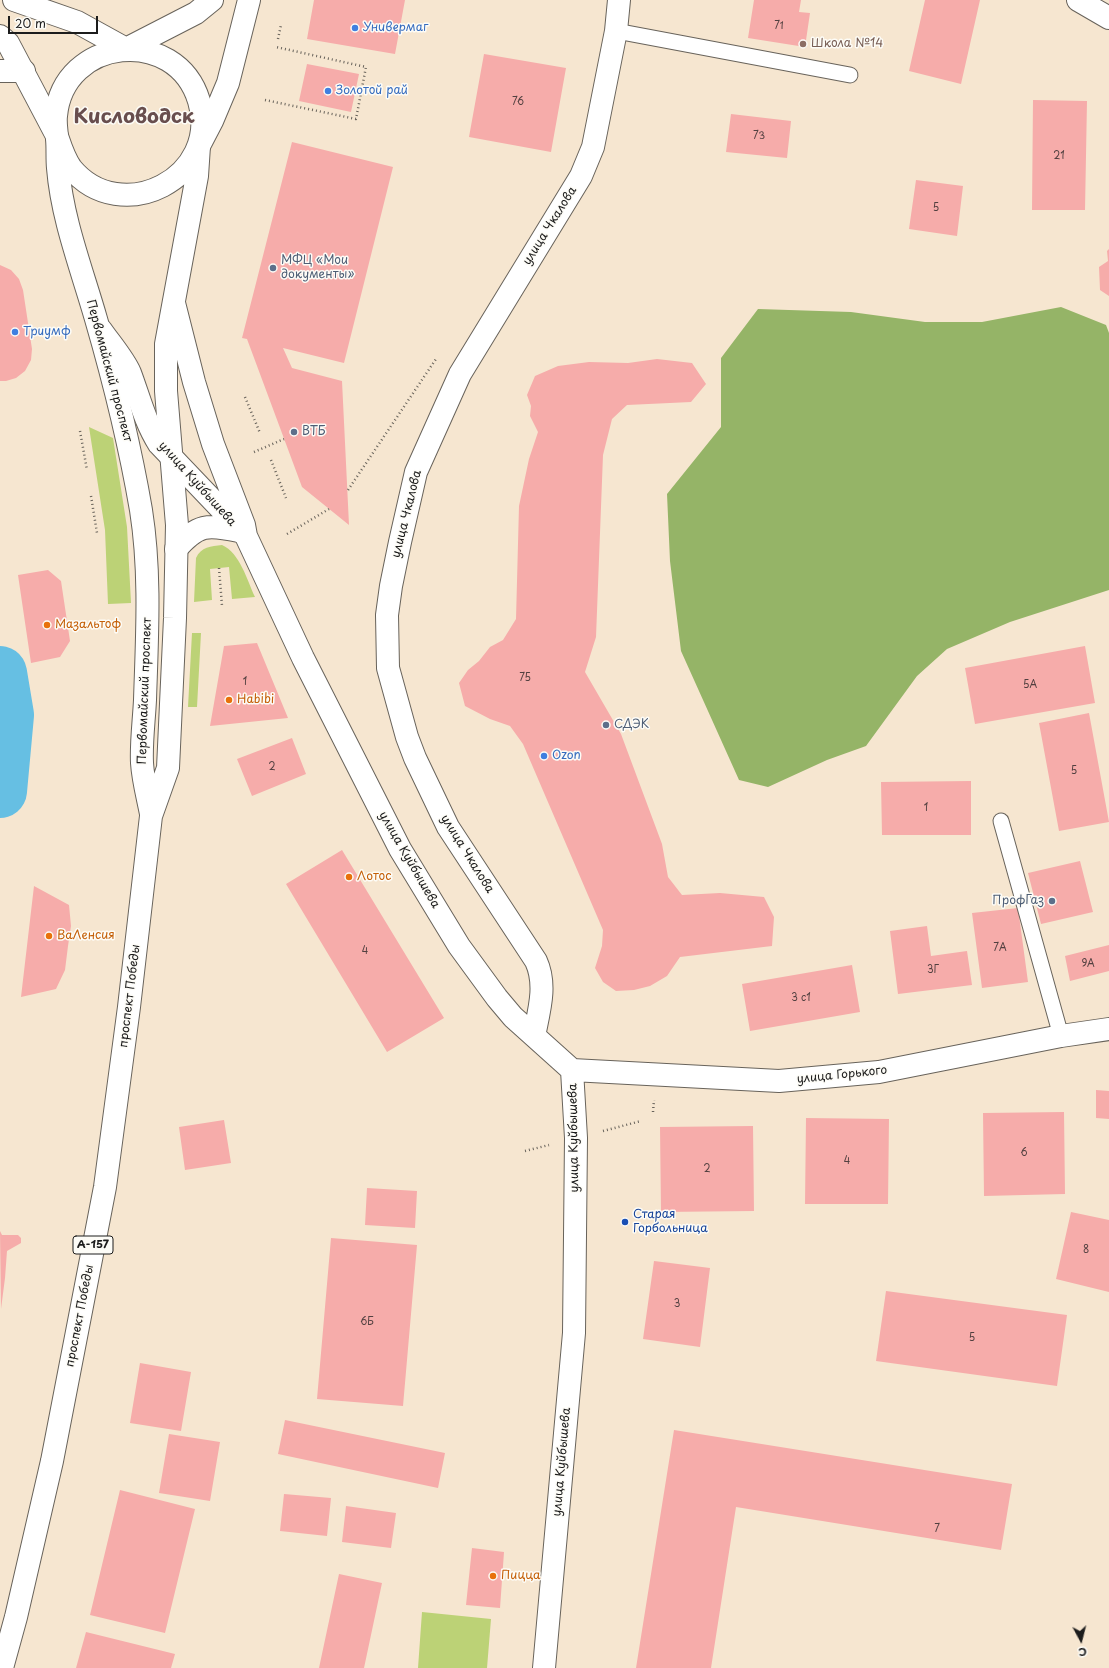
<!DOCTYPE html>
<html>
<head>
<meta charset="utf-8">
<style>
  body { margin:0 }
  #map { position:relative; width:1109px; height:1668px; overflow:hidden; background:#f6e6d0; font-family:"Playpen Sans",sans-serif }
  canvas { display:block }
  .north { position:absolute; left:1061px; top:1620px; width:40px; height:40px; -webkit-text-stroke:3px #fdfcf7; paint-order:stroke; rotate:173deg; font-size:11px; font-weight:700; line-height:16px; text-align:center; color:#1c1c1c }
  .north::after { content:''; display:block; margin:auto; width:14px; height:18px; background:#1c1c1c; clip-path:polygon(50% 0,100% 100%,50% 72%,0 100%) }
  .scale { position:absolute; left:8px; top:16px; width:90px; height:18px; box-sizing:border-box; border:2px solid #1c1c1c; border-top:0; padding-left:5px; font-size:12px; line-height:14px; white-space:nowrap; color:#1c1c1c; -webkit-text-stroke:3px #fdfcf7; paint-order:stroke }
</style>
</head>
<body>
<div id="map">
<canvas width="1109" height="1668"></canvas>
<div class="north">С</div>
<div class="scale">20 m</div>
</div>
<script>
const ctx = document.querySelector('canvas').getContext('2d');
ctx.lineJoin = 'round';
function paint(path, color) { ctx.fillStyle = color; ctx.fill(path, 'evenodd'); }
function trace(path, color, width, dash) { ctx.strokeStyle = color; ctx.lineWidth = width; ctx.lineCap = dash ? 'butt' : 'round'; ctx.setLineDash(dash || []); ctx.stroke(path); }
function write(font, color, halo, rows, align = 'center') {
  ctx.font = font + ' "Playpen Sans",sans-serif'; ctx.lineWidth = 3; ctx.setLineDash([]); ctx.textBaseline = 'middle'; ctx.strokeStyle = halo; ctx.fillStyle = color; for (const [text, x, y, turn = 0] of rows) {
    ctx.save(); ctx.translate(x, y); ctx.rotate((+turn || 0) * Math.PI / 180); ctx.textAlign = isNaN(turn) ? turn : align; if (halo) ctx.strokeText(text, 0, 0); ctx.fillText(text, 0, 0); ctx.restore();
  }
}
paint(new Path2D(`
  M 89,427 L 113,438 L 127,527 L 131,603 L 108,604 L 105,530 Z
  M 222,545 C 240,553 247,580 255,597 L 232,599 L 229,567 L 210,569 L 212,600 L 194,602 L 196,558 C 201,547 211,546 222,545 Z
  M 192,633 L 201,633 L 197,707 L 188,707 Z
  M 422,1612 L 491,1619 L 487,1668 L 418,1668 Z`), '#bcd276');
paint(new Path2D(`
  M 1061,307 L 1106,325 L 1109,333 L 1109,590 L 1010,622 L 947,649 L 917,676 L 866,746 L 827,760 L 768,787 L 739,780 L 681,651 L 670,561 L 667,494 L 721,427 L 721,358 L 758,309 L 851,312 L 925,322 L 982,322 Z`), '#95b467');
trace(new Path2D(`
  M 0,673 L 7,715 L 0,791`), '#66bfe3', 54);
paint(new Path2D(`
  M 314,0 L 405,0 L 395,54 L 307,39 Z
  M 754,0 L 801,0 L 799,12 L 810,13 L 805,47 L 748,38 Z
  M 925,0 L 980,0 L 961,84 L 909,71 Z
  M 484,54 L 566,68 L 551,152 L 469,137 Z
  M 307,64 L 359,74 L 351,112 L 299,101 Z
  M 1033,100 L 1087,101 L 1085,210 L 1032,210 Z
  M 731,114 L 791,121 L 787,158 L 726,152 Z
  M 292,142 L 393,167 L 344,363 L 283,348 L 292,368 L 342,381 L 349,525 L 302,487 L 247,339 L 242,338 Z
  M 916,180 L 963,186 L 957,236 L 909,229 Z
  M 1109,249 L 1109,296 L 1100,290 L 1099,267 L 1108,261 L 1107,251 Z
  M 0,265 L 11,270 L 19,279 L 23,290 L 32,349 L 31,360 L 25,371 L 16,378 L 6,381 L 0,381 Z
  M 657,359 L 692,363 L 706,384 L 691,402 L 627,405 L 612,419 L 603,455 L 596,637 L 585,672 L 621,734 L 662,844 L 668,877 L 682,895 L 720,893 L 764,897 L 774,917 L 772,946 L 680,957 L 667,976 L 650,986 L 634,990 L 616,991 L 603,982 L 595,968 L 602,946 L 603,930 L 523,744 L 510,726 L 490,719 L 465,706 L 459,683 L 468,670 L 479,661 L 490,647 L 503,640 L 516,619 L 519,506 L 529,459 L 538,432 L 530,416 L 531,406 L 527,395 L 535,376 L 558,366 L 589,362 L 628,363 Z
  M 48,570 L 61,581 L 70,641 L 60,657 L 31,663 L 18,575 Z
  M 257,643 L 288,718 L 210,726 L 224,646 Z
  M 1085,646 L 1095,703 L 975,724 L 965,668 Z
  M 1089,713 L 1109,822 L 1059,831 L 1039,723 Z
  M 292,738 L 306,774 L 252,796 L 237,759 Z
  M 971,781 L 971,835 L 882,835 L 881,782 Z
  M 342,850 L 444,1018 L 387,1052 L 286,884 Z
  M 1080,861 L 1093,912 L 1041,924 L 1028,873 Z
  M 34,886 L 69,905 L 71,926 L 68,946 L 65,970 L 56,989 L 21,997 Z
  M 1018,908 L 1028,982 L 982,988 L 972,913 Z
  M 927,926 L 931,956 L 967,951 L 972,985 L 898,994 L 890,931 Z
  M 1109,945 L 1109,971 L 1070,981 L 1065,956 Z
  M 852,965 L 860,1012 L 750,1031 L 742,984 Z
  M 1096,1090 L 1109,1091 L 1109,1119 L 1096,1118 Z
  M 1064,1112 L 1065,1194 L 984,1196 L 983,1113 Z
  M 806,1118 L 889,1119 L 888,1204 L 805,1204 Z
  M 224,1120 L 231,1163 L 185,1170 L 179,1127 Z
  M 753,1126 L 754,1211 L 661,1212 L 660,1127 Z
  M 367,1188 L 417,1191 L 415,1228 L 365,1225 Z
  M 1071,1212 L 1109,1220 L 1109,1292 L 1056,1279 Z
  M 0,1231 L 2,1235 L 18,1235 L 21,1238 L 21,1243 L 7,1251 L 5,1278 L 1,1309 Z
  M 331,1238 L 417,1245 L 403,1406 L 317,1399 Z
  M 654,1261 L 710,1268 L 700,1347 L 643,1339 Z
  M 886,1291 L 1067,1315 L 1057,1386 L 876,1361 Z
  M 140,1363 L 191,1372 L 181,1431 L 130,1423 Z
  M 285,1420 L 445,1453 L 438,1488 L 278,1454 Z
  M 674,1430 L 1012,1484 L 1001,1550 L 736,1507 L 711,1668 L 636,1668 Z
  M 169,1434 L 220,1442 L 210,1501 L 159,1493 Z
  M 120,1490 L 195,1509 L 165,1633 L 90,1615 Z
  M 284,1494 L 331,1498 L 327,1536 L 280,1531 Z
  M 346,1506 L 396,1513 L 391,1548 L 342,1542 Z
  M 472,1548 L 504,1552 L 500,1608 L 466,1605 Z
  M 339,1574 L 382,1583 L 364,1668 L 319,1668 Z
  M 86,1632 L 175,1654 L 171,1668 L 76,1668 Z`), '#f6acaa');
const lane = new Path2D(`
  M 616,31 L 850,75
  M 1001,821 L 1061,1036`);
const street = new Path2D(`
  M 1078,0 L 1109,18
  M 0,71 L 24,71`);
const secondary = new Path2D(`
  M 14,0 L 77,22 L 126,49 L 196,13 L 212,0
  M 0,36 L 8,43 L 57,136
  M 199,146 L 212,121 L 228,83 L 249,0
  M 174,303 L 194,382 L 213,444 L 244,525 L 246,536 L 303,658 L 400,849 L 459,946 L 497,998 L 513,1017 L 572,1070 L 576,1138 L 574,1333 L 544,1668
  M 101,330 C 110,343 124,359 130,373 C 139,397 145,422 159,444 L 221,509 L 241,532
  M 176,549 C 198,524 207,524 239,531
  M 534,1036 C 539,1011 547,985 536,961 L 448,827 L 415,758 L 407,737 L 388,668 L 387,615 L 391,586 L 400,542 L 416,472 L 460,374 L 581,176 L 593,147 L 616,31 L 619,0
  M 572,1070 L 779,1081 L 879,1072 L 1061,1036 L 1109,1029`);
const primary = new Path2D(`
  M 57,136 C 61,148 64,158 71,168 C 121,229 222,177 199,101 C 176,25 63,37 56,116 C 55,124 57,131 57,139 C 58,149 57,158 58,168 C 62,219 82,270 96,319 C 114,381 130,446 141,510 C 151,573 147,637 145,700 C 144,721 141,742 142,763 C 143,780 148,798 151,814
  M 2,1668 L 16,1617 L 52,1461 L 105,1187 L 129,1007 L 151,816 L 168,768 L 175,618 L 177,525 L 166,391 L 166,344 L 197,176 L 199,146`);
trace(lane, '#68635b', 17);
trace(street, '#68635b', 24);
trace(secondary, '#68635b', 24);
trace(primary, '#68635b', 24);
trace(new Path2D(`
  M 278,39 L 281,25
  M 265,100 L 356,119 L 366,67 L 276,47
  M 245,397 L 260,433
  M 80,431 L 87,470
  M 254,452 L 284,439
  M 271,460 L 286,498
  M 348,490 L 436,359
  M 91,496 L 97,533
  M 287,534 L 329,509
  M 219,568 L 222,606
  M 653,1112 L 654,1100
  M 603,1131 L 641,1121
  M 525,1151 L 549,1145`), '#68635b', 2.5, [1, 3]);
trace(lane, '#fff', 15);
trace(street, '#fff', 22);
trace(secondary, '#fff', 22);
trace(primary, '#fff', 22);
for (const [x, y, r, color] of [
  [355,28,4,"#3f7fe0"],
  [803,44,4,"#8d6e63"],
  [328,91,4,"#3f7fe0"],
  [273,268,4,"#5c6f8a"],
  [15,332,4,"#3f7fe0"],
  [294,432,4,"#5c6f8a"],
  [47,625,4,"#e8710a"],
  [229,700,4,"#e8710a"],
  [606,725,4,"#5c6f8a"],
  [544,756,4,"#3f7fe0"],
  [349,877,4,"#e8710a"],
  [1052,901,4,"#5c6f8a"],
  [49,936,4,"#e8710a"],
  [625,1222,4,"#1a4fb4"],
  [493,1576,4,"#e8710a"]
]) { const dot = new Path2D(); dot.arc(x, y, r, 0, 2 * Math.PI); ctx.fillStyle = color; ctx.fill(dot); trace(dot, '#fdfcf7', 1.5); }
write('10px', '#524040', null, [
  ["71",779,26],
  ["76",518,102],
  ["73",759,136],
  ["21",1059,156],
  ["5",936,208],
  ["75",525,678],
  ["1",245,682],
  ["5А",1030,685],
  ["2",272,767],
  ["5",1074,771],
  ["1",926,808],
  ["7А",1000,948],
  ["4",365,951],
  ["9А",1088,964],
  ["3Г",933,970],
  ["3 с1",801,998],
  ["6",1024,1153],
  ["4",847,1161],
  ["2",707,1169],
  ["8",1086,1250],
  ["3",677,1304],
  ["6Б",367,1322],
  ["5",972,1338],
  ["7",937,1529]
]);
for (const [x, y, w] of [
  [93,1245,40]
]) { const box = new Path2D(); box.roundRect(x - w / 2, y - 9, w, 18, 3); ctx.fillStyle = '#fdfcf7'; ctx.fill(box); trace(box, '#1c1c1c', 1); }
write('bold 11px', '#1c1c1c', null, [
  ["А-157",93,1245]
]);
write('12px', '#366cbe', '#fdfcf7', [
  ["Универмаг",363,28],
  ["Золотой рай",336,91],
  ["Триумф",23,332],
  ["Ozon",552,756]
], 'left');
write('12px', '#785e54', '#fdfcf7', [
  ["Школа №14",811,44]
], 'left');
write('12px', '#1c1c1c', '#fdfcf7', [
  ["улица Чкалова",550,226,-58],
  ["Первомайский проспект",109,371,75],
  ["улица Куйбышева",197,484,48],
  ["улица Чкалова",407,514,-76],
  ["Первомайский проспект",145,691,-88],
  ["улица Чкалова",467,854,58],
  ["улица Куйбышева",409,860,60],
  ["проспект Победы",130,996,-83],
  ["улица Горького",842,1075,-6],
  ["улица Куйбышева",574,1138,-91],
  ["проспект Победы",80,1316,-79],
  ["улица Куйбышева",562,1462,-85]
]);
write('12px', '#4e5e75', '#fdfcf7', [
  ["МФЦ «Мои",281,261],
  ["документы»",281,275],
  ["ВТБ",302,432],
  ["СДЭК",614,725],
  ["ПрофГаз",1044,901,"right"]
], 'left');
write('12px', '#c56008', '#fdfcf7', [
  ["Мазальтоф",55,625],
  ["Habibi",237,700],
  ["Лотос",357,877],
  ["ВаЛенсия",57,936],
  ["Пицца",501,1576]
], 'left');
write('12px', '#164399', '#fdfcf7', [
  ["Старая",633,1215],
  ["Горбольница",633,1229]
], 'left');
write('bold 20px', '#684e4e', '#fdfcf7', [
  ["Кисловодск",134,117]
]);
</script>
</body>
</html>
